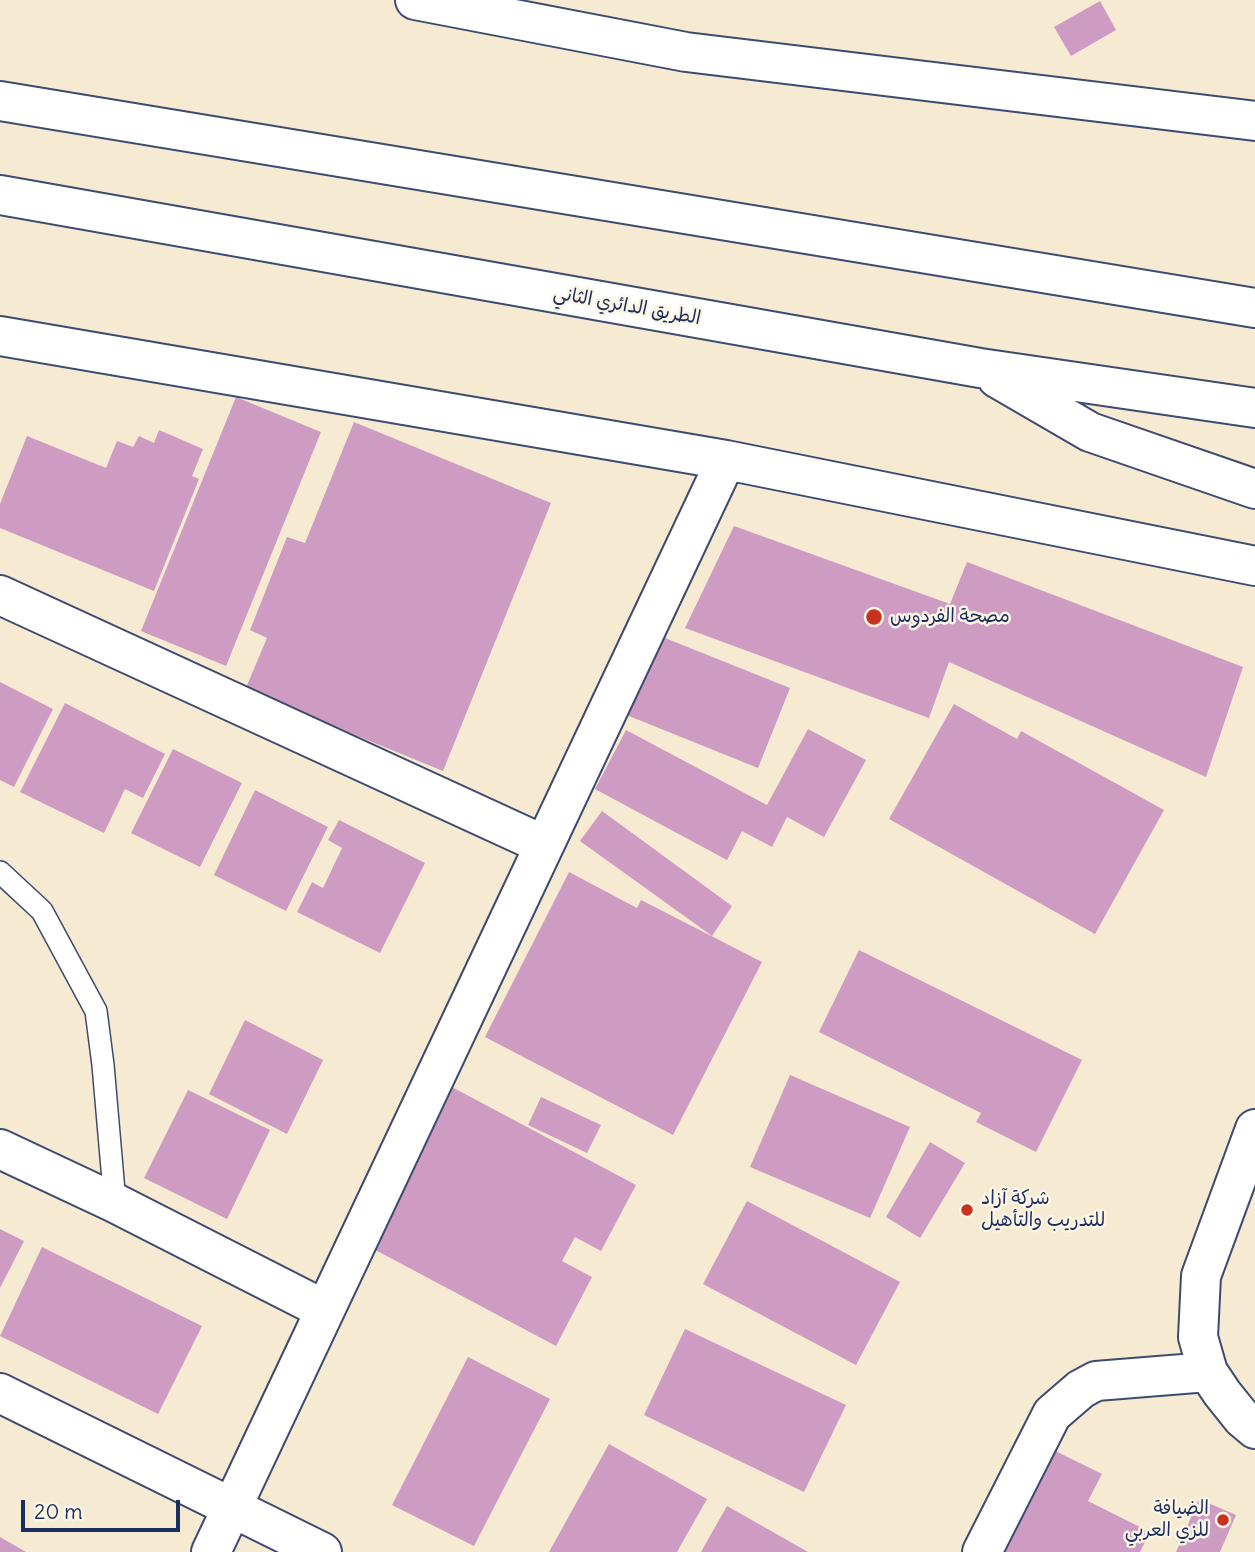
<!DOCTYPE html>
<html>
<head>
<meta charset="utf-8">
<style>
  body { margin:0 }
  #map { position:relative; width:1255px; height:1552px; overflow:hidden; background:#f7ead2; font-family:Delius,sans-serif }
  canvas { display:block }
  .scale { position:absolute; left:21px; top:1500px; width:159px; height:32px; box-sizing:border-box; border:4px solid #1b2f5e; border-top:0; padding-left:9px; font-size:21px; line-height:24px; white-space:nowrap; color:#1b2f5e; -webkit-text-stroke:5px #fcf5e5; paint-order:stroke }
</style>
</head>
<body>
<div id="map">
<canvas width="1255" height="1552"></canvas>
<div class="scale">20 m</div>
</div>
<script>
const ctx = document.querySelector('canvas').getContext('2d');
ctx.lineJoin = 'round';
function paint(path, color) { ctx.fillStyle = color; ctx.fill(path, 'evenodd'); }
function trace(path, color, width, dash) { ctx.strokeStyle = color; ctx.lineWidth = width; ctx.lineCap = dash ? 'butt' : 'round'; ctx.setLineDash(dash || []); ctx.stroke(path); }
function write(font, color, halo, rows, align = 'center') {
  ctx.font = font + ' Delius,"Playpen Sans Arabic",sans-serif'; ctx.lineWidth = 5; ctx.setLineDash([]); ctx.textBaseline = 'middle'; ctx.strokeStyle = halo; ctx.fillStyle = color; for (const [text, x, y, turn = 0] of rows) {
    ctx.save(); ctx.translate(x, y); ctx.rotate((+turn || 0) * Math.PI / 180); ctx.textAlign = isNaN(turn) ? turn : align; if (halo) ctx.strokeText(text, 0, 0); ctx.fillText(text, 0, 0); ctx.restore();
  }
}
paint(new Path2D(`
  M 1100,1 L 1116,30 L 1071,56 L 1054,27 Z
  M 236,397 L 321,432 L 226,666 L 141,631 Z
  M 354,422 L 551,503 L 443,771 L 245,690 L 267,638 L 250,630 L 287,537 L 305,543 Z
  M 159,430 L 203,449 L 192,476 L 199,479 L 154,591 L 0,528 L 0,504 L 27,436 L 106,468 L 117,441 L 133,447 L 139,436 L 154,443 Z
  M 734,526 L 950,604 L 967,562 L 1243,667 L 1206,777 L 949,662 L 929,718 L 685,628 Z
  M 655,634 L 790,688 L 758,768 L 624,714 Z
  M 0,682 L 53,709 L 14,787 L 0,780 Z
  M 65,703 L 165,754 L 143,798 L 125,789 L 104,833 L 20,792 Z
  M 954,704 L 1017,739 L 1021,731 L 1164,810 L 1095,934 L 889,819 Z
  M 808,729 L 866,760 L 824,837 L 787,817 L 772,847 L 742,831 L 727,860 L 595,789 L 626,730 L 767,805 Z
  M 173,749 L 242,783 L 200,867 L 131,833 Z
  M 255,790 L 328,827 L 286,911 L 214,875 Z
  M 602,811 L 732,906 L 712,936 L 580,841 Z
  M 339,820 L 425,863 L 380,953 L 297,912 L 312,882 L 323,888 L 342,848 L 328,840 Z
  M 569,872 L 637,908 L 641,900 L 762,962 L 673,1135 L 485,1037 Z
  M 859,950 L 1082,1060 L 1036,1152 L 976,1122 L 981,1113 L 819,1032 Z
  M 245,1020 L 323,1060 L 287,1134 L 209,1094 Z
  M 790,1075 L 910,1127 L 870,1218 L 750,1167 Z
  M 450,1086 L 636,1185 L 601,1251 L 575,1237 L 562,1261 L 592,1277 L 556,1346 L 366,1245 Z
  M 188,1090 L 270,1130 L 227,1219 L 144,1178 Z
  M 541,1097 L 601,1125 L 587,1153 L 528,1125 Z
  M 930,1142 L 965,1163 L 920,1238 L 886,1217 Z
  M 747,1201 L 900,1282 L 856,1365 L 703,1284 Z
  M 0,1229 L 24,1241 L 0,1288 Z
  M 42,1247 L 202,1326 L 158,1414 L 0,1336 Z
  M 685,1329 L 846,1405 L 804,1492 L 644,1415 Z
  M 468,1357 L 550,1399 L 474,1546 L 392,1505 Z
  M 1023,1435 L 1102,1474 L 1088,1501 L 1150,1532 L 1140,1552 L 966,1552 Z
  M 609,1444 L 707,1499 L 677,1552 L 549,1552 Z
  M 1199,1499 L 1236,1515 L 1220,1552 L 1176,1552 Z
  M 727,1506 L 808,1552 L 701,1552 Z
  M 0,1537 L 26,1552 L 0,1552 Z`), '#ce9cc2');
const lane = new Path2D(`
  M 0,872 L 42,911 L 96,1011 L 103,1065 L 115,1203`);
const street = new Path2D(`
  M 415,0 L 686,52 L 1255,121
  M 0,336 L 726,460 L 1255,566
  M 0,595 L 542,844
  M 1255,1129 L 1201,1276 L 1198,1337 L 1208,1372 L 1222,1393 L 1242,1418 L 1255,1429
  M 0,1149 L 115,1203 L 325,1310
  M 0,1393 L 322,1552
  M 211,1552 L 726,460
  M 982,1552 L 1052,1414 L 1081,1389 L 1096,1381 L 1208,1372`);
const highway = new Path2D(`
  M 0,101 L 1255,308
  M 0,195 L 980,368 L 1255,408
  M 997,378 L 1090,432 L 1255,489`);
trace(lane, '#3c4b6f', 24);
trace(street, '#3c4b6f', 42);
trace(highway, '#3c4b6f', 42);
trace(lane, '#fff', 21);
trace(street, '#fff', 38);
trace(highway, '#fff', 38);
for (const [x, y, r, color] of [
  [874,617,9,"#c8321e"],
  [967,1210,7,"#c8321e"],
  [1223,1520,7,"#c8321e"]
]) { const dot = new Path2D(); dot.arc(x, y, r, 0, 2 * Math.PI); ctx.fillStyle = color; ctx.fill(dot); trace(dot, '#fcf5e5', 2.5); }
write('19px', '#1b2f5e', '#fcf5e5', [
  ["الطريق الدائري الثاني",627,306,10]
]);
write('19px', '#1b2f5e', '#fcf5e5', [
  ["مصحة الفردوس",890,617],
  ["شركة آزاد",981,1199],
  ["للتدريب والتأهيل",981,1221],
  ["الضيافة",1209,1509,"right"],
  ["للزي العربي",1209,1531,"right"]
], 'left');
</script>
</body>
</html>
